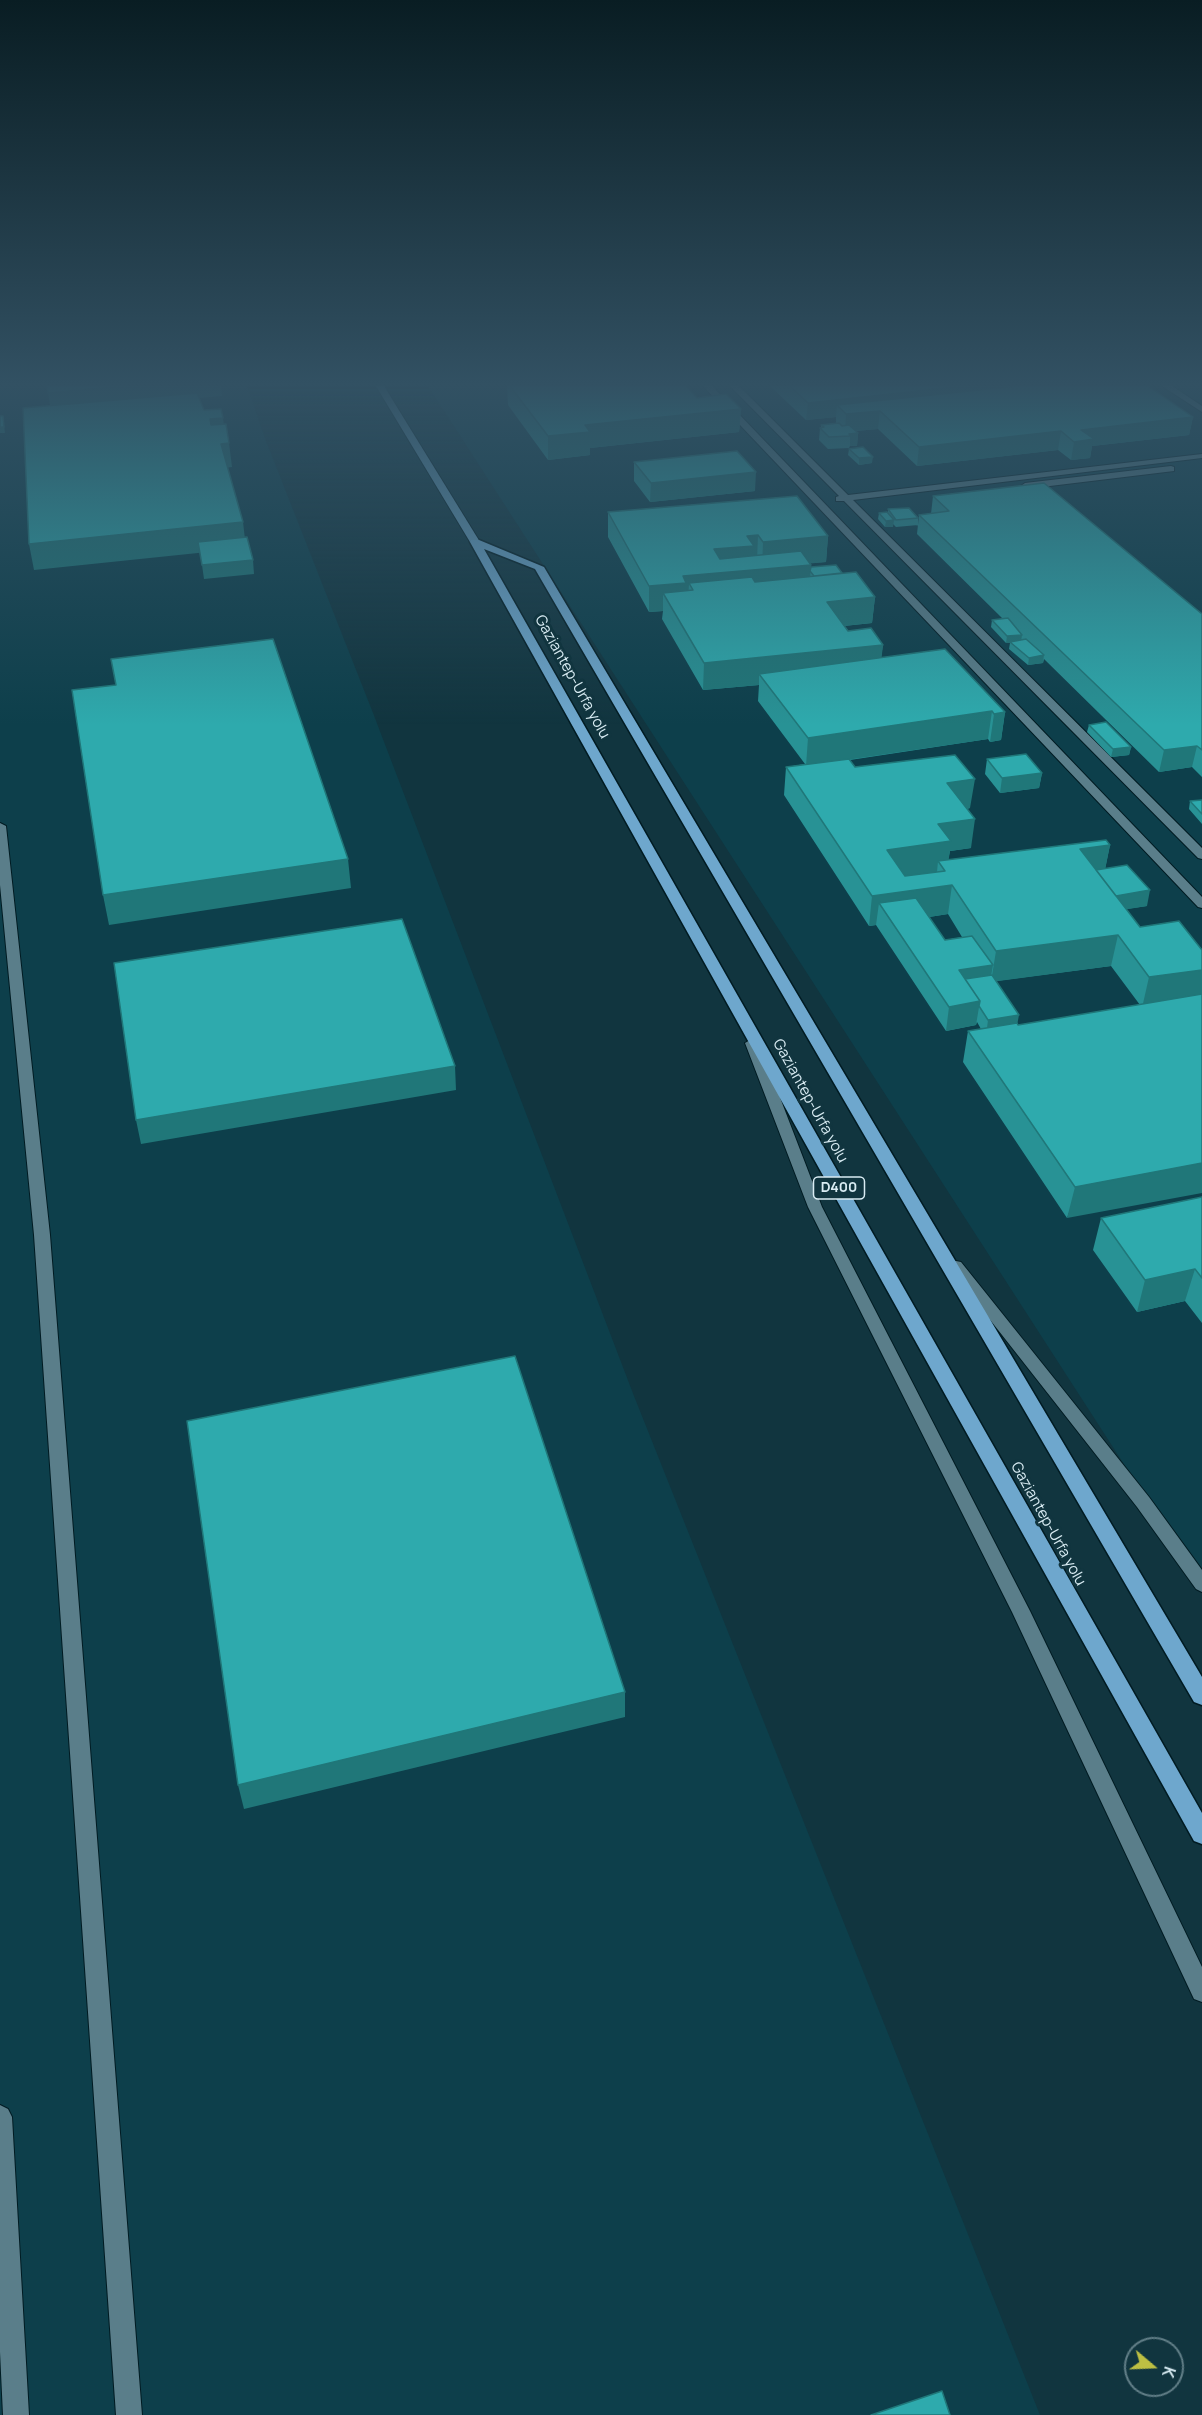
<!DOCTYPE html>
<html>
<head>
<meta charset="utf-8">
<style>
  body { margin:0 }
  #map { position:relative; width:1202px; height:2415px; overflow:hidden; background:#11353f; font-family:Manrope,sans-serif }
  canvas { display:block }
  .north { position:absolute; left:1124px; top:2337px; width:60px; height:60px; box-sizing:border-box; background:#11353f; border:2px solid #617e87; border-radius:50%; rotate:109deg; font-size:16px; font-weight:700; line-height:24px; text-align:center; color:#d9ecf3 }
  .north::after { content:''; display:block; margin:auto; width:21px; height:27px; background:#bdbf43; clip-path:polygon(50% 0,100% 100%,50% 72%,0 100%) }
</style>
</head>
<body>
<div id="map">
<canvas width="1202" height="2415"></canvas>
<div class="north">K</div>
</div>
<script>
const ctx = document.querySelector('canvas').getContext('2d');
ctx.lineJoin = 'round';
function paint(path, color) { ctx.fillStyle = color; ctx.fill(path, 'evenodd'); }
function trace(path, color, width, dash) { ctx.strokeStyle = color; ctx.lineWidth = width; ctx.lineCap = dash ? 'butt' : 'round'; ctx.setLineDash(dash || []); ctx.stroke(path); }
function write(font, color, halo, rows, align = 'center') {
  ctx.font = font + ' Manrope,sans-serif'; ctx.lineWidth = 6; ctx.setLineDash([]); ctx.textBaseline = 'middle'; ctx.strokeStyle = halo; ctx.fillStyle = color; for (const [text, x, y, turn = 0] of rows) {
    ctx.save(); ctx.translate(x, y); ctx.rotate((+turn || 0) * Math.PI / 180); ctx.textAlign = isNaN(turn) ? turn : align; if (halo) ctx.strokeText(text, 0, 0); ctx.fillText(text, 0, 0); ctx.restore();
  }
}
paint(new Path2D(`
  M 0,386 L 247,386 L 266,441 L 373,713 L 634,1396 L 1040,2415 L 0,2415 Z
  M 428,386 L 1202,386 L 1202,1585 Z`), '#0d3f4b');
const minor = new Path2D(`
  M 1162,386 L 1172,386 L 1202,406 L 1202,412 Z`);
const tertiary = new Path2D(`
  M 703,386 L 712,386 L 1202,897 L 1202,908 L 1198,907 Z
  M 730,386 L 739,386 L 848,495 L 1202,454 L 1202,458 L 853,500 L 1202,848 L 1202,859 L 1198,858 L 844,501 L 836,501 L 836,497 L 839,496 Z
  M 1171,466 L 1174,467 L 1174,471 L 1025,489 L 1021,486 L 1025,483 Z
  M 0,823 L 6,826 L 50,1235 L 142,2415 L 116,2415 L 34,1235 L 0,885 Z
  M 752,1039 L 759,1043 L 822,1207 L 1030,1611 L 1202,1967 L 1202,2002 L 1194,1999 L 1012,1612 L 808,1207 L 745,1043 Z
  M 956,1261 L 961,1262 L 1149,1497 L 1202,1570 L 1202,1592 L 1196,1589 L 1137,1507 L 951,1270 L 948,1266 L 951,1262 Z
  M 0,2105 L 8,2109 L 12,2117 L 29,2415 L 3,2415 L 0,2352 Z`);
const primary = new Path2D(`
  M 376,386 L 384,386 L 480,542 L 478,544 L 470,542 Z`);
const trunk = new Path2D(`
  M 471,540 L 479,540 L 544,567 L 1202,1677 L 1202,1705 L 1194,1702 L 535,569 L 484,549 L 1202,1813 L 1202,1844 L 1194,1841 L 470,542 Z`);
trace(minor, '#011b22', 2);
trace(tertiary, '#011b22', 2);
trace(primary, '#011b22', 2);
trace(trunk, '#011b22', 3);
paint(minor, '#5a7e8a');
paint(tertiary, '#5a7e8a');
paint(primary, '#699dbc');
paint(trunk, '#6ea7cd');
paint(new Path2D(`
  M 507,386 L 686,386 L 697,398 L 741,409 L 739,432 L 590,448 L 590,455 L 548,460 L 508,405 Z
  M 770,386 L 1148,386 L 1193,417 L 1189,435 L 1092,446 L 1090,458 L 1071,460 L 1058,450 L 917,466 L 878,429 L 855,431 L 858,433 L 857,446 L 850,446 L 849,448 L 828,449 L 819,440 L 820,428 L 821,428 L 821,425 L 836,423 L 836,417 L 806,420 Z
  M 849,449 L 872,463 L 859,465 L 848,455 Z
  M 634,462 L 755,491 L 650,502 L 634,481 Z
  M 933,496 L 1202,614 L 1202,777 L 1192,767 L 1159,772 L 1044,659 L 1043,663 L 1028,665 L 1009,649 L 1010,643 L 1006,643 L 991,627 L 992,620 L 1003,619 L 917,534 L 919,515 L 931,514 Z
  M 888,509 L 918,518 L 918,525 L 896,527 L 893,524 L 893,527 L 885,527 L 878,519 L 879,513 L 888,513 Z
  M 608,512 L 828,536 L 826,562 L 810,563 L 811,567 L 842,573 L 875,597 L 872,623 L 844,626 L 848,631 L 883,645 L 881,657 L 1005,712 L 1001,740 L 990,742 L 988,739 L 850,760 L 855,767 L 970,808 L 967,809 L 971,848 L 950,851 L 948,860 L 1110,845 L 1105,869 L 1147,906 L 1126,909 L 1140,927 L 1179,921 L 1067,1218 L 963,1062 L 968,1031 L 981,1029 L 977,1022 L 976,1025 L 946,1031 L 876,925 L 869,926 L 784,795 L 786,767 L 805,764 L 758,701 L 759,685 L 703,690 L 662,619 L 663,611 L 649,612 L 608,537 ZM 948,914 L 962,937 L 945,940 L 929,917 ZM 1111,966 L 1140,1005 L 1018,1025 L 996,981 Z
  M 1089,725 L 1131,747 L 1129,755 L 1111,757 L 1087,732 Z
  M 987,759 L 1042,773 L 1039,788 L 1000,793 L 985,774 Z
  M 1202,800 L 1202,824 L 1189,809 L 1190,801 Z
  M 1202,1197 L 1202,1323 L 1185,1301 L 1137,1312 L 1093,1250 L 1101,1218 Z`), '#289295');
paint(new Path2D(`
  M 126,386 L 221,386 L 222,396 L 51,411 L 48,393 Z
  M 964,386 L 1121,386 L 880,411 L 878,429 L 845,432 L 846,414 L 837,405 L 836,417 L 806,420 L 808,403 Z
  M 741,409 L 739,432 L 590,448 L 590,455 L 548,460 L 548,436 L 585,425 Z
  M 3,416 L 5,433 L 0,433 L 0,427 Z
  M 1193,417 L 1189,435 L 1092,446 L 1090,458 L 1071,460 L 1074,442 L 1081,430 Z
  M 223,418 L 226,442 L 213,443 L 210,419 Z
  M 1061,431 L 1058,450 L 917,466 L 919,447 Z
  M 858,433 L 857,446 L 850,446 L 850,436 L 849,434 Z
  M 229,443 L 232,467 L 224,468 L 221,444 Z
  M 873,457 L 872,463 L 859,465 L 859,458 Z
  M 756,472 L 755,491 L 650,502 L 651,483 Z
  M 894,520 L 893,527 L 885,527 L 886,521 Z
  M 243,522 L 246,548 L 34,570 L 29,544 Z
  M 758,535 L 757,561 L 811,565 L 809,591 L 693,590 L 689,583 L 688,602 L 663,593 L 663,611 L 649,612 L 649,586 L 683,576 L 714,549 L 747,536 Z
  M 828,536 L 826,562 L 762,568 L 763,542 Z
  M 253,560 L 254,574 L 204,579 L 202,565 Z
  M 875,597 L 872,623 L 824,628 L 827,602 Z
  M 1022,635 L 1021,642 L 1010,642 L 1010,643 L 1006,643 L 1007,636 Z
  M 883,645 L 880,672 L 759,674 L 759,685 L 703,690 L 704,663 Z
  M 1044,655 L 1043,663 L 1028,665 L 1029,658 Z
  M 992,711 L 988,739 L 806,766 L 808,738 Z
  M 1005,712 L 1001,740 L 990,742 L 994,714 Z
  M 1197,746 L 1192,767 L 1159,772 L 1164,750 Z
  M 1131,747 L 1129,755 L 1111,757 L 1113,749 Z
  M 1042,773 L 1039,788 L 1000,793 L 1002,778 Z
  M 975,779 L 970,808 L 943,812 L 947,783 Z
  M 975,819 L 971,848 L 950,851 L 947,870 L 938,861 L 937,872 L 883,880 L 887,850 L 938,824 Z
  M 1110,845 L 1104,875 L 1089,877 L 1080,849 Z
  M 348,859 L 351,888 L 109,925 L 103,895 Z
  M 952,885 L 948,914 L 892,923 L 879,903 L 876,925 L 869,926 L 872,896 Z
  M 1150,890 L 1147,906 L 1104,913 L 1107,897 Z
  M 1118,935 L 1111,966 L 991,982 L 996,951 Z
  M 993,965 L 989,988 L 970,991 L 959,970 Z
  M 1202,970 L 1202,999 L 1142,1008 L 1149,977 Z
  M 980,1001 L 976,1025 L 946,1031 L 949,1007 Z
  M 1019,1015 L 1016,1031 L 986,1036 L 988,1020 Z
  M 455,1066 L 456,1090 L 141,1144 L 136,1120 Z
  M 1202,1163 L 1202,1193 L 1067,1218 L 1075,1187 Z
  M 1195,1269 L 1185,1301 L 1137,1312 L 1145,1280 Z
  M 625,1692 L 625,1717 L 244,1809 L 238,1785 Z`), '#207779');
const building = new Path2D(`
  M 47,386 L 126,386 L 48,393 Z
  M 510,386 L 686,386 L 697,398 L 726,394 L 741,409 L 585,425 L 590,432 L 548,436 Z
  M 790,386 L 964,386 L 808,403 Z
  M 1017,386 L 1148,386 L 1193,417 L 1081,430 L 1094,439 L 1074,442 L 1061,431 L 919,447 L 880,411 L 846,414 L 837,405 Z
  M 197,393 L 204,410 L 221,409 L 223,418 L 210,419 L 211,425 L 226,424 L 229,443 L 221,444 L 243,522 L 29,544 L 23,408 Z
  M 0,416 L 3,416 L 4,427 L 0,427 Z
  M 839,423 L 842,426 L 849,425 L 858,433 L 849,434 L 850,436 L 829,437 L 820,428 L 824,427 L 821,425 Z
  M 863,447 L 873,457 L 859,458 L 849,449 Z
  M 737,451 L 756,472 L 651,483 L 634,462 Z
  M 1044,483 L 1202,614 L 1202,750 L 1197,746 L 1164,750 L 919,515 L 949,511 L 933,496 Z
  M 797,496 L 828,536 L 763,542 L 758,535 L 747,536 L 754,546 L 714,549 L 720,559 L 801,551 L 811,565 L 683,576 L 686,583 L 649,586 L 608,512 Z
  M 909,508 L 918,518 L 896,520 L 888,509 Z
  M 887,512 L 894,520 L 886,521 L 879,513 Z
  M 247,537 L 253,560 L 202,565 L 198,542 Z
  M 836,565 L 842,573 L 814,576 L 810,571 L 811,567 Z
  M 856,572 L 875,597 L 827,602 L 848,631 L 871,628 L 883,645 L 704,663 L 663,593 L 693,590 L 689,583 L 752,577 L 755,582 Z
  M 1008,618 L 1022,635 L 1007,636 L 992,620 Z
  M 273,639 L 348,859 L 103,895 L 72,690 L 116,685 L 111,659 Z
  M 1026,639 L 1044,655 L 1029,658 L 1010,642 Z
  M 945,649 L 1005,712 L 994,714 L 992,711 L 808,738 L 759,674 Z
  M 1106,722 L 1131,747 L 1113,749 L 1089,725 Z
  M 1026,754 L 1042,773 L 1002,778 L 987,759 Z
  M 955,755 L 975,779 L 947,783 L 975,819 L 938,824 L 951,841 L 887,850 L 905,876 L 945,871 L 938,861 L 1106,840 L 1110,845 L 1080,849 L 1140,927 L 1179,921 L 1202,950 L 1202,970 L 1149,977 L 1118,935 L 996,951 L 952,885 L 872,896 L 786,767 L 849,759 L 855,767 Z
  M 1202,800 L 1202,814 L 1190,801 Z
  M 1127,865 L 1150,890 L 1116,896 L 1096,870 Z
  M 916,898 L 945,940 L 972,936 L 993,965 L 959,970 L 980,1001 L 949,1007 L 879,903 Z
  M 402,919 L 455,1066 L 136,1120 L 114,963 Z
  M 992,975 L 1019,1015 L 988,1020 L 979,1006 L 980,1001 L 965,979 Z
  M 1202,994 L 1202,1163 L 1075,1187 L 968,1031 L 1017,1023 L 1018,1025 Z
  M 1202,1197 L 1202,1278 L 1195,1269 L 1145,1280 L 1101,1218 Z
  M 515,1356 L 625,1692 L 238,1785 L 187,1421 Z
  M 942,2391 L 950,2415 L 871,2415 Z`);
paint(building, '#2eaaad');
trace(building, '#207779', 1.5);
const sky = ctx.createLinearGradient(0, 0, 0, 725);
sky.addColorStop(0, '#091d23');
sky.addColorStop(0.53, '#325163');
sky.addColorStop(1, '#32516300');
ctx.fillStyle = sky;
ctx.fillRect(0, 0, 1202, 725);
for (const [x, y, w] of [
  [839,1188,51]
]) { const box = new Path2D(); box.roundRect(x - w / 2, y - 11, w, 22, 4.5); ctx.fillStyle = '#11353f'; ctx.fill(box); trace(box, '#d9ecf3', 1.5); }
write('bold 14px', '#d9ecf3', null, [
  ["D400",839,1188]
]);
write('15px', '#d9ecf3', '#11353f', [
  ["Gaziantep-Urfa yolu",572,677,61],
  ["Gaziantep-Urfa yolu",810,1101,61],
  ["Gaziantep-Urfa yolu",1048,1524,61]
]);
</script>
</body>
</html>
